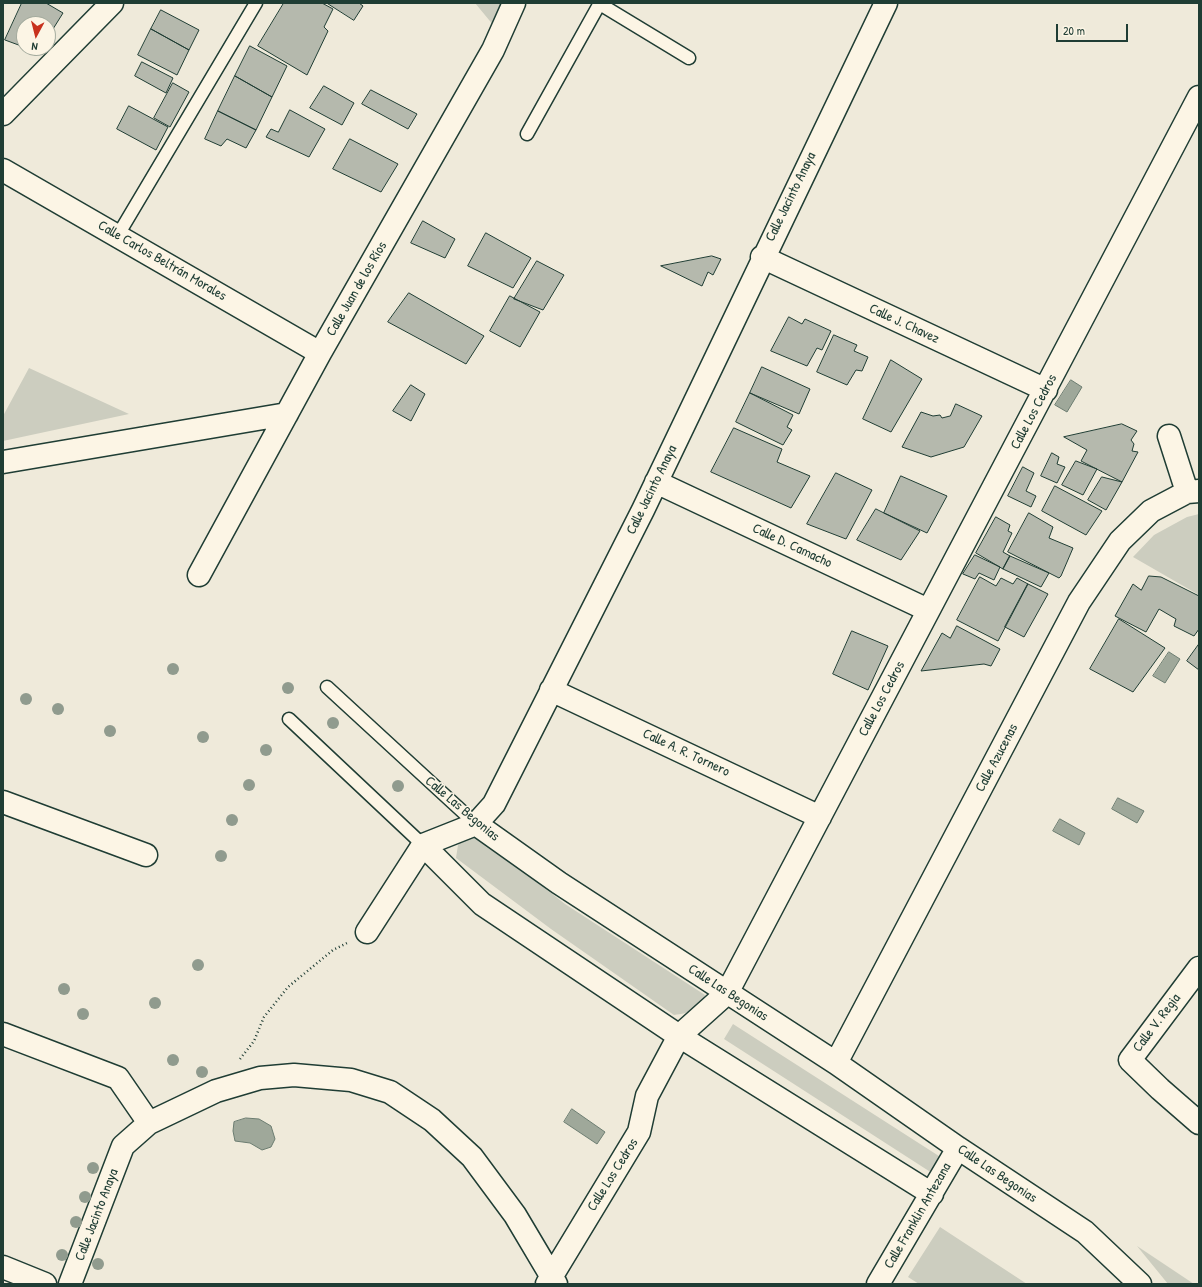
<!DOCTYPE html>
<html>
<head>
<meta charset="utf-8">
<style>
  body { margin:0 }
  #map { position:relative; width:1202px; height:1287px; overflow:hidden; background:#efeada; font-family:"Patrick Hand",sans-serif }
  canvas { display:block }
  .frame { position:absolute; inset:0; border:4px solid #1f3d34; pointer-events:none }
  .north { position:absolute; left:16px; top:16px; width:40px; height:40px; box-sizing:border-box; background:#fcf5e5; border:1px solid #a4ab9e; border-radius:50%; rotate:187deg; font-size:11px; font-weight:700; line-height:16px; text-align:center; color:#1f3d34 }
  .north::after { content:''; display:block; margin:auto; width:14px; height:18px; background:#c8321e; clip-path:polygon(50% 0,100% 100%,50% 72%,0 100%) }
  .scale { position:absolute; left:1056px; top:24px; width:72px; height:18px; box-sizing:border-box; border:2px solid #1f3d34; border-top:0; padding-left:5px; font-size:12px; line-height:14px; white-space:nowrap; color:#1f3d34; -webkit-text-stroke:3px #fcf5e5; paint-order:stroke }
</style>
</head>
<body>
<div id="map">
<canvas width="1202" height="1287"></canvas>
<div class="frame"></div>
<div class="north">N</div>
<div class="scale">20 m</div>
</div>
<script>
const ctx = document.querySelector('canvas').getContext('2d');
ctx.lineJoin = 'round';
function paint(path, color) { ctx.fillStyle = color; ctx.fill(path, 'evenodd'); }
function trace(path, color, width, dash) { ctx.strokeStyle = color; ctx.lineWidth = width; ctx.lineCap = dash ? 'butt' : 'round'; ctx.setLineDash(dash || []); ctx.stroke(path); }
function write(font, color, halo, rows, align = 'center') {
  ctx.font = font + ' "Patrick Hand",sans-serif'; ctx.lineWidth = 3; ctx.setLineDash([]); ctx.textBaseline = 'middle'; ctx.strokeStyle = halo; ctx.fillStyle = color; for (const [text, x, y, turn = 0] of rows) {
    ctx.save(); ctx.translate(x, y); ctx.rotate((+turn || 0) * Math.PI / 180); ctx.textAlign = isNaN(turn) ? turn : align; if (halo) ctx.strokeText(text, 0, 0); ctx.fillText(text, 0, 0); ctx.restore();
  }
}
paint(new Path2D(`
  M 475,3 L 503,3 L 494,26 Z
  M 29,368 L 129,414 L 3,441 L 3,416 Z
  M 1199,514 L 1199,595 L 1133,557 L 1154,535 L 1187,517 Z
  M 477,835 L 565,904 L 705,995 C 698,1010 690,1013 674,1015 L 551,929 L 456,858 L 458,845 L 464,838 Z
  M 733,1024 L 942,1158 L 932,1173 L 724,1039 Z
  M 940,1227 L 1027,1284 L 919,1284 L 908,1277 Z
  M 1137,1246 L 1194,1284 L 1168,1284 Z`), '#cccdbf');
const water = new Path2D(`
  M 1071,380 L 1082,387 L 1067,412 L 1055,405 Z
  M 1169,652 L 1180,659 L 1165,683 L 1153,676 Z
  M 1118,798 L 1144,811 L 1137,823 L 1112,809 Z
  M 1060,819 L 1085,833 L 1079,845 L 1053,831 Z
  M 572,1109 L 605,1132 L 597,1144 L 564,1122 Z
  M 246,1118 L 259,1119 L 271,1126 L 275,1139 L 271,1147 L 262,1150 L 250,1143 L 235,1141 L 233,1131 L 234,1122 Z`);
paint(water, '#9fa89a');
trace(water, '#6c7d71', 1);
const building = new Path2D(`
  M 22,3 L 46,3 L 63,13 L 48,37 L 48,24 L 24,24 L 24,47 L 5,40 Z
  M 284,3 L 322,3 L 333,9 L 324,27 L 328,31 L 307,75 L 258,46 Z
  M 327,3 L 359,3 L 363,6 L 354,20 Z
  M 161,10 L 199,30 L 189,50 L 151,29 Z
  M 151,29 L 189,50 L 177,75 L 138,55 Z
  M 250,46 L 287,66 L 272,97 L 235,76 Z
  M 26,48 L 41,48 L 38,53 Z
  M 142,62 L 173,78 L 166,93 L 135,76 Z
  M 235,76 L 272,97 L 256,130 L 218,111 Z
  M 173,83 L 189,92 L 170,127 L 154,118 Z
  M 324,86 L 354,103 L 342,125 L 310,108 Z
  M 371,90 L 417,114 L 408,129 L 362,104 Z
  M 129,106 L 168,127 L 156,150 L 117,129 Z
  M 290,110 L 325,129 L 309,157 L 266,137 L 271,129 L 278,132 Z
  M 218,111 L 256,130 L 246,148 L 227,139 L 221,146 L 205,139 Z
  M 350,139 L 398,164 L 381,192 L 333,169 Z
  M 423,221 L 455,239 L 445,258 L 411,243 Z
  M 486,233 L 531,258 L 513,288 L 468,266 Z
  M 712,256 L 721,259 L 713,275 L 708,272 L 702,286 L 661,266 Z
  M 537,261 L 564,275 L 543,310 L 514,299 Z
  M 409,293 L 484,336 L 466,364 L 388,322 Z
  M 510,296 L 540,312 L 520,347 L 490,331 Z
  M 789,317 L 802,324 L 805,319 L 831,331 L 822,350 L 817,348 L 807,366 L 771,351 Z
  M 834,335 L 857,345 L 854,351 L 868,357 L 862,371 L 856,370 L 847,385 L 817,372 Z
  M 891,360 L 922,379 L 891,432 L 863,419 Z
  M 762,367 L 810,389 L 799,414 L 750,393 Z
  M 411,385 L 425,394 L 411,421 L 393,411 Z
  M 750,393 L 793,415 L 787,427 L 792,430 L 783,445 L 736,422 Z
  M 956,404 L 982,416 L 964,447 L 931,457 L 902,447 L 921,412 L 933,416 L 940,415 L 942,418 L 950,416 Z
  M 1122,424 L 1137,431 L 1131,440 L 1134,444 L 1132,451 L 1138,452 L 1122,482 L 1081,461 L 1087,450 L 1064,437 Z
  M 734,428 L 782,449 L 777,462 L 810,476 L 791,508 L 711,472 Z
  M 1052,453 L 1059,457 L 1057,464 L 1065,467 L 1057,483 L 1041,476 Z
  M 1076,461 L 1097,469 L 1083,495 L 1062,485 Z
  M 1023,467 L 1034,473 L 1026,491 L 1036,496 L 1031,507 L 1008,496 Z
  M 836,473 L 872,490 L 846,539 L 807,524 Z
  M 901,476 L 947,496 L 927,533 L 884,513 Z
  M 1102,477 L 1122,482 L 1106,510 L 1088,500 Z
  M 1055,486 L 1102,511 L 1086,535 L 1042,511 Z
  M 876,509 L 920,531 L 901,560 L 857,540 Z
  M 1029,513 L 1053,527 L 1049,538 L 1073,548 L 1061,576 L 1059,578 L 1008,552 Z
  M 996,517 L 1010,525 L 1008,531 L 1012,533 L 1003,552 L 1010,556 L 1003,569 L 976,553 Z
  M 975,555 L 1000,567 L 994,580 L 979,573 L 975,579 L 963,574 Z
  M 1010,556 L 1049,573 L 1041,587 L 1003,569 Z
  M 1149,576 L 1161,577 L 1199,596 L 1199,629 L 1194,636 L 1174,626 L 1176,619 L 1159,609 L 1146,632 L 1115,616 L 1133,584 L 1141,590 Z
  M 980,577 L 996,586 L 1001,578 L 1013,584 L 1017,578 L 1028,584 L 998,641 L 957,620 Z
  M 1028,584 L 1048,594 L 1024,637 L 1005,627 Z
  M 1119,619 L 1165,648 L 1133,692 L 1090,669 Z
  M 957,626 L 1000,649 L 991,666 L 984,664 L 921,671 L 942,633 L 950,638 Z
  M 852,631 L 888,646 L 868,690 L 833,674 Z
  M 1199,644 L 1199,670 L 1187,661 Z`);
paint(building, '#b5b9ad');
trace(building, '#1f3d34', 1);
const service = new Path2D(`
  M 600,4 L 689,58
  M 527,134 L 600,3
  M 118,235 L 256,3
  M 327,687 L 476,824
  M 289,719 L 423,845`);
const minor = new Path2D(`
  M 3,170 L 320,353
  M 762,257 L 1046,390
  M 1169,436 L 1187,492
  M 3,462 L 287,414
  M 656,482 L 928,610
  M 199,575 L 320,353 L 493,50 L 514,3
  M 551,690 L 820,817
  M 3,802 L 146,855
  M 476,824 L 559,883 L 836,1063 L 958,1148 L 1085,1232 L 1140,1284
  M 423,845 L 482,904 L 679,1036 L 932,1194
  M 367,932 L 423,845 L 476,824 L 494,804 L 643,510 L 886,3
  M 1199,968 L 1130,1060 L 1160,1089 L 1199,1123
  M 3,1034 L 118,1078 L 149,1123
  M 836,1063 L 1079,602 L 1120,541 L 1151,511 L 1187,492 L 1199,491
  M 3,1267 L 45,1284
  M 70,1284 L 123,1146 L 149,1123 L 216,1091 L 260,1078 L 294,1075 L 351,1080 L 390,1092 L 432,1120 L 472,1157 L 515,1215 L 556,1284
  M 547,1284 L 639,1132 L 647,1096 L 679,1036 L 727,993 L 1199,97
  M 878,1284 L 958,1148`);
const tertiary = new Path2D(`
  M 3,114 L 112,3`);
trace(service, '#1f3d34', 15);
trace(minor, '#1f3d34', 25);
trace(tertiary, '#1f3d34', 25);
trace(new Path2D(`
  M 240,1059 L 254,1041 L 264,1017 L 288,987 L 333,950 L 347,943`), '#1f3d34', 2.5, [1, 3]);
trace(service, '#fcf5e5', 12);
trace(minor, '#fcf5e5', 22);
trace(tertiary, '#fcf5e5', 22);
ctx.fillStyle = '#909b8e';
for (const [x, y] of [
  [173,669],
  [288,688],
  [26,699],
  [58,709],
  [333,723],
  [110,731],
  [203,737],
  [266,750],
  [249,785],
  [398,786],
  [232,820],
  [221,856],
  [198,965],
  [64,989],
  [155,1003],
  [83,1014],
  [173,1060],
  [202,1072],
  [93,1168],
  [85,1197],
  [76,1222],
  [62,1255],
  [98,1264]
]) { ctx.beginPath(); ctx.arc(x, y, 6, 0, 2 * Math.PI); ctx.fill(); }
write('14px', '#1f3d34', '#fcf5e5', [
  ["Calle Jacinto Anaya",791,197,-64],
  ["Calle Carlos Beltrán Morales",162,261,30],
  ["Calle Juan de los Ríos",357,289,-60],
  ["Calle J. Chavez",904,324,25],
  ["Calle Los Cedros",1034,412,-62],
  ["Calle Jacinto Anaya",652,490,-64],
  ["Calle D. Camacho",792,546,25],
  ["Calle Los Cedros",882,699,-62],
  ["Calle A. R. Tornero",686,753,25],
  ["Calle Azucenas",997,758,-62],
  ["Calle Las Begonias",462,809,40],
  ["Calle Las Begonias",728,993,33],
  ["Calle V. Regia",1157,1023,-53],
  ["Calle Las Begonias",997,1174,34],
  ["Calle Los Cedros",613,1175,-58],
  ["Calle Jacinto Anaya",97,1215,-69],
  ["Calle Franklin Antezana",918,1216,-60]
]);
</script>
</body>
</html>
